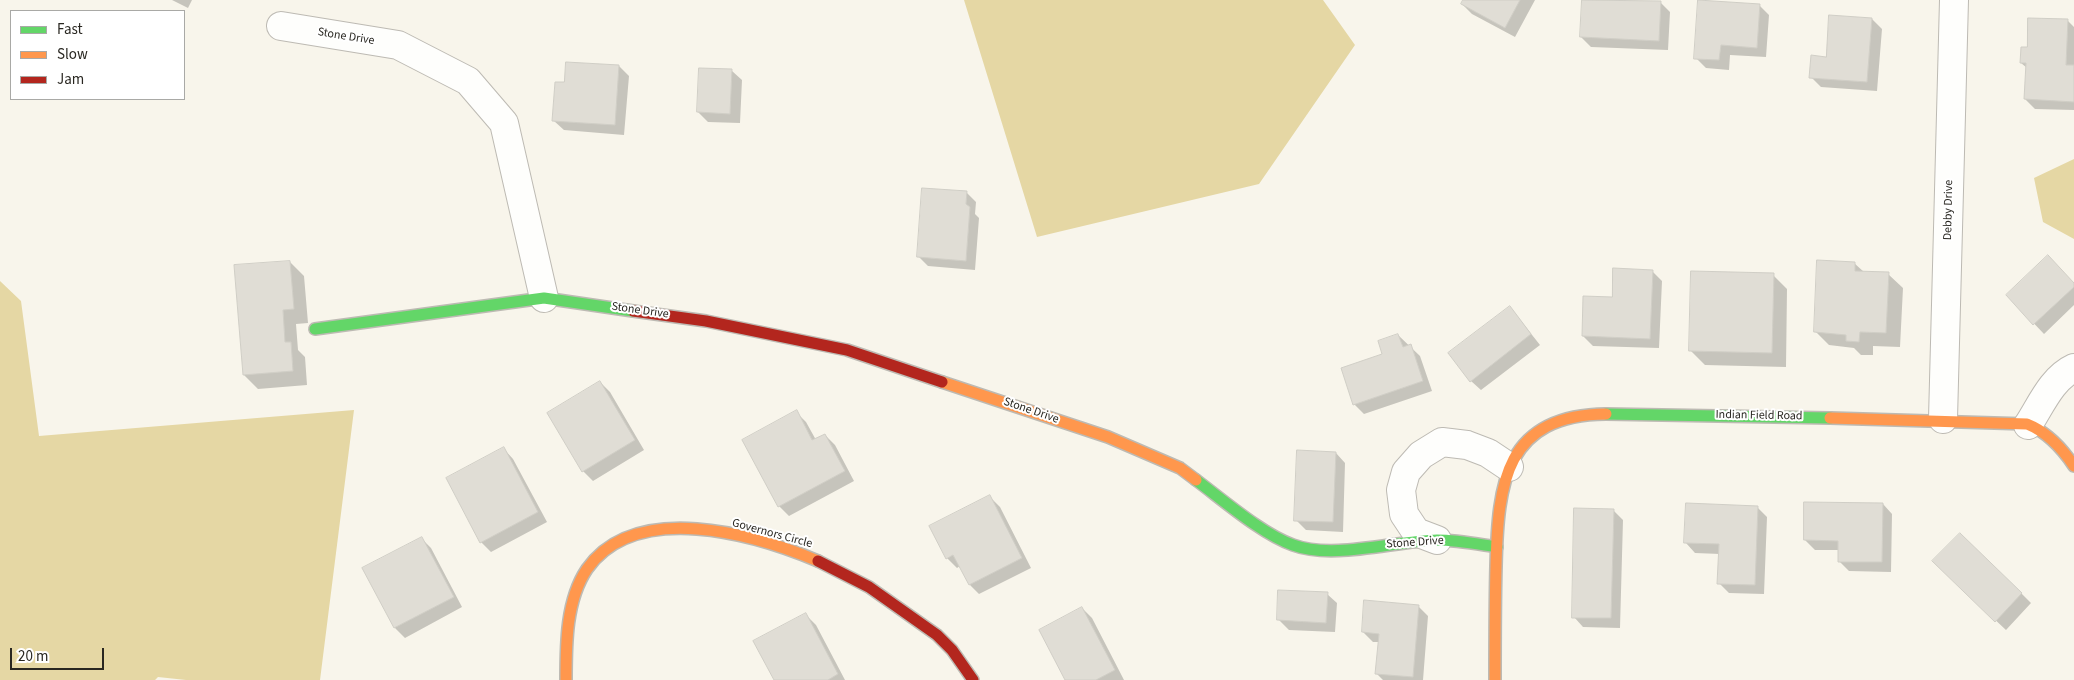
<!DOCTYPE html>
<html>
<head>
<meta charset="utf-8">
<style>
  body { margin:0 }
  #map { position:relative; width:2074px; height:680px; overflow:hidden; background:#f8f5eb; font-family:"Source Sans 3",sans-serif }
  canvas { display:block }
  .legend { position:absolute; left:10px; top:10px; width:175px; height:90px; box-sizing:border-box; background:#fff; border:1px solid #a9a9a6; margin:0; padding:6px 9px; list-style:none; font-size:15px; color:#292721 }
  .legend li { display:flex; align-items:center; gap:10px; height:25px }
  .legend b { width:25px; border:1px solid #a9a9a6 }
  .scale { position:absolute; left:10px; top:648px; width:94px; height:22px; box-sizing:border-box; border:2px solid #292721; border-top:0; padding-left:6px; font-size:15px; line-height:18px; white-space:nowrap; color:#292721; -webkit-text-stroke:4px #fff; paint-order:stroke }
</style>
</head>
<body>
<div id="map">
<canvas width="2074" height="680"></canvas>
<ul class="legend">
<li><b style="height:6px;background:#63d668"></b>Fast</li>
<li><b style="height:6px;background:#ff974d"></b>Slow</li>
<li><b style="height:6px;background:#b3261e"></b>Jam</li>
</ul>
<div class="scale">20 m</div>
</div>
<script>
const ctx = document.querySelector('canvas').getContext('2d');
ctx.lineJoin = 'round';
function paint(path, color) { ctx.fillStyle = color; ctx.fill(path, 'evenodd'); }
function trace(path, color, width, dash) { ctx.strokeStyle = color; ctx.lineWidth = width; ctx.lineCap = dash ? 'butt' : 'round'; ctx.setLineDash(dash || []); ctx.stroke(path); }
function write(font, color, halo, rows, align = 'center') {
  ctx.font = font + ' "Source Sans 3",sans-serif'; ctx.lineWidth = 4; ctx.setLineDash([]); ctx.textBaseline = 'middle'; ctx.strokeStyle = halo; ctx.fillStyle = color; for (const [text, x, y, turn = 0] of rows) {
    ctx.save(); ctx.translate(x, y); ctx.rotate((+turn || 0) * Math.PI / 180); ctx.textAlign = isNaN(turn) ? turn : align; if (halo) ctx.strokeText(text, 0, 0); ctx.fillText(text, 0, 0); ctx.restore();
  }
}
paint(new Path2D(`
  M 964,0 L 1323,0 L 1355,45 L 1259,184 L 1037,237 Z
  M 2074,159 L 2074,239 L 2043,222 L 2034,178 Z
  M 0,281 L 21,301 L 39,436 L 354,410 L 320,680 L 186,680 L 158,677 L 155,680 L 0,680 Z`), '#e5d7a4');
paint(new Path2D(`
  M 172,0 L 192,0 L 188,8 Z
  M 1464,0 L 1535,0 L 1515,37 L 1472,14 L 1462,4 Z
  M 1583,0 L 1660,2 L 1670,12 L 1668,50 L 1591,47 L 1581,37 Z
  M 1759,5 L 1769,15 L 1766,57 L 1730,55 L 1729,70 L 1706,68 L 1696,58 Z
  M 1872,19 L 1882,29 L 1877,91 L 1821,87 L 1811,77 L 1827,58 Z
  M 2068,21 L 2074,27 L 2074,110 L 2035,109 L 2025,99 L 2027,68 L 2021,63 Z
  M 619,66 L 629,76 L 624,135 L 564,130 L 554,121 L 565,84 Z
  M 732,71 L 742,80 L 740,123 L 708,122 L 698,112 Z
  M 966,192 L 976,202 L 975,214 L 979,218 L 975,270 L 928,266 L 918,256 Z
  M 290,262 L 304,276 L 308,323 L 296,324 L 298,350 L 305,357 L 307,385 L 258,389 L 244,375 Z
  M 1854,263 L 1864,272 L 1888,274 L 1903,288 L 1900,347 L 1873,346 L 1873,355 L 1861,355 L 1854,348 L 1829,345 L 1815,331 Z
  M 1652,271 L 1662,281 L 1659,348 L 1593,346 L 1583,336 L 1613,298 Z
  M 1773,275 L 1787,289 L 1786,367 L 1705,365 L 1691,351 Z
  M 2074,284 L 2074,305 L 2044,334 L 2007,295 Z
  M 1510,307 L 1540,345 L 1481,390 L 1471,381 Z
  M 1398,335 L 1420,356 L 1432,391 L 1364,414 L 1354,404 L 1384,355 Z
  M 600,382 L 610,392 L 644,450 L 593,481 L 583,471 Z
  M 796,412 L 806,422 L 816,440 L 825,435 L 835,445 L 854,481 L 789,516 L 779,506 Z
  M 504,449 L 513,459 L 547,522 L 491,552 L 481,542 Z
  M 1336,453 L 1345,463 L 1343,532 L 1306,530 L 1296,520 Z
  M 990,497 L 1000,507 L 1031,568 L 979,594 L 970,585 L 960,566 L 957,568 L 947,558 Z
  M 1883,504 L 1892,514 L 1891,572 L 1849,571 L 1839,561 L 1839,550 L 1815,550 L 1805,540 Z
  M 1757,507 L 1767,517 L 1764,594 L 1729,593 L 1719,583 L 1720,554 L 1695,553 L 1686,543 Z
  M 1613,510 L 1623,520 L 1620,628 L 1583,627 L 1574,617 Z
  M 421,538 L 431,548 L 462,607 L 405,638 L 395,628 L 364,568 Z
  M 1943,571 L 2021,593 L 2031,603 L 2006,630 Z
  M 1327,594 L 1337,603 L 1335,632 L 1289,630 L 1279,620 Z
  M 1418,606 L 1428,616 L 1423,680 L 1383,680 L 1377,674 L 1380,642 L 1373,642 L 1363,632 Z
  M 1082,608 L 1092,618 L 1124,680 L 1067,680 Z
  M 806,615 L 816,625 L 845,680 L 775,680 Z`), '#0003');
const building = new Path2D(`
  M 1463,0 L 1520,0 L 1505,28 L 1461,4 Z
  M 1582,0 L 1661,1 L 1659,41 L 1580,37 Z
  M 1698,0 L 1760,4 L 1757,48 L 1721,45 L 1719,60 L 1694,59 Z
  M 1829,15 L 1872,18 L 1867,82 L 1809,78 L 1811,55 L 1826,57 Z
  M 2028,18 L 2068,19 L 2066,65 L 2074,65 L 2074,102 L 2024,99 L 2026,63 L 2020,63 L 2021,47 L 2027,47 Z
  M 566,62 L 619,65 L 615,125 L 552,121 L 555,82 L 564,82 Z
  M 699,68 L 732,69 L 730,114 L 697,112 Z
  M 922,188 L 967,191 L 966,204 L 970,207 L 966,261 L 917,257 Z
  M 2048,255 L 2074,283 L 2074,287 L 2033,325 L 2006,295 Z
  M 1817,260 L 1855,262 L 1855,271 L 1889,272 L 1886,333 L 1860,332 L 1859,342 L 1846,341 L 1846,335 L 1814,332 Z
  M 290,261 L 294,309 L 283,310 L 285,342 L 291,342 L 293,371 L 243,375 L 234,265 Z
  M 1613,268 L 1653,270 L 1650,339 L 1582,336 L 1583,296 L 1612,297 Z
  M 1691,271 L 1774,273 L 1772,353 L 1689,351 Z
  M 1510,306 L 1531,334 L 1470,382 L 1448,353 Z
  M 1398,334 L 1403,347 L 1411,344 L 1423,381 L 1353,405 L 1341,368 L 1382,354 L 1378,341 Z
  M 600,381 L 635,440 L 582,472 L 547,413 Z
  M 797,410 L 812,440 L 825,434 L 845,471 L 778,507 L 742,440 Z
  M 504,447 L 538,512 L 480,543 L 446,478 Z
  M 1297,450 L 1336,452 L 1333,522 L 1294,521 Z
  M 990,495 L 1022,558 L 969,585 L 953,555 L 946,559 L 929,526 Z
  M 1804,502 L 1883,503 L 1882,562 L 1838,562 L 1838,541 L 1804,540 Z
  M 1686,503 L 1758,506 L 1755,585 L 1717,584 L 1719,544 L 1684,543 Z
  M 1574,508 L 1614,509 L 1611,618 L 1572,618 Z
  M 1960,533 L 2022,593 L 1995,622 L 1932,561 Z
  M 422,537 L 454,597 L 394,628 L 362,568 Z
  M 1278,590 L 1328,592 L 1326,623 L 1277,620 Z
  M 1364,600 L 1419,605 L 1413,677 L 1375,674 L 1379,634 L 1362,632 Z
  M 1082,607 L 1115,670 L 1096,680 L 1065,680 L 1039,630 Z
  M 806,613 L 838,674 L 828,680 L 774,680 L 753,641 Z`);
paint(building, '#e0ddd5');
trace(building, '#d0cec6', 1);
const street = new Path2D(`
  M 281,26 L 398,45 L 468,81 L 504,123 L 544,298
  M 1943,419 L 1954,0
  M 2028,425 C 2041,405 2052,378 2074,368
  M 1437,540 L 1416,532 L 1404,514 L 1401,490 L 1406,472 L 1421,455 L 1442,442 L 1467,445 L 1488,453 L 1509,467`);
const fast = new Path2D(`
  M 315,329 L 544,298 L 633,311
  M 1606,414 L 1830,418
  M 1196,480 C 1223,500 1262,534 1293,545 C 1333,560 1394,541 1437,540 C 1457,540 1477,544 1497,547`);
const slow = new Path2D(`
  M 942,382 L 1108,437 L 1180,468 L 1196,480
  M 1830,418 L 2027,424 C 2047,432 2062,448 2074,466
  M 566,680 C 566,644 566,600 587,569 C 636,500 754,534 818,561
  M 1495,680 C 1495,642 1495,604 1496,566 C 1498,483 1505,415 1606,414`);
const jam = new Path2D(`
  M 633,311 L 706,321 L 847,350 L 942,382
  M 818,561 L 869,587 L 937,635 L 952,650 L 973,680`);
trace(street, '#bdbab3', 30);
trace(fast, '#bdbab3', 14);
trace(slow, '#bdbab3', 14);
trace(jam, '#bdbab3', 14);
trace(street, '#fefefc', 28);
trace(fast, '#63d668', 11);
trace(slow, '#ff974d', 11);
trace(jam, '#b3261e', 11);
write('12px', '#292721', '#fff', [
  ["Stone Drive",346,37,9],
  ["Debby Drive",1949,210,-89],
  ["Stone Drive",640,311,8],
  ["Stone Drive",1031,411,19],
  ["Indian Field Road",1759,416,1],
  ["Governors Circle",772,534,15],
  ["Stone Drive",1415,543,-4]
]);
</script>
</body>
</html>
